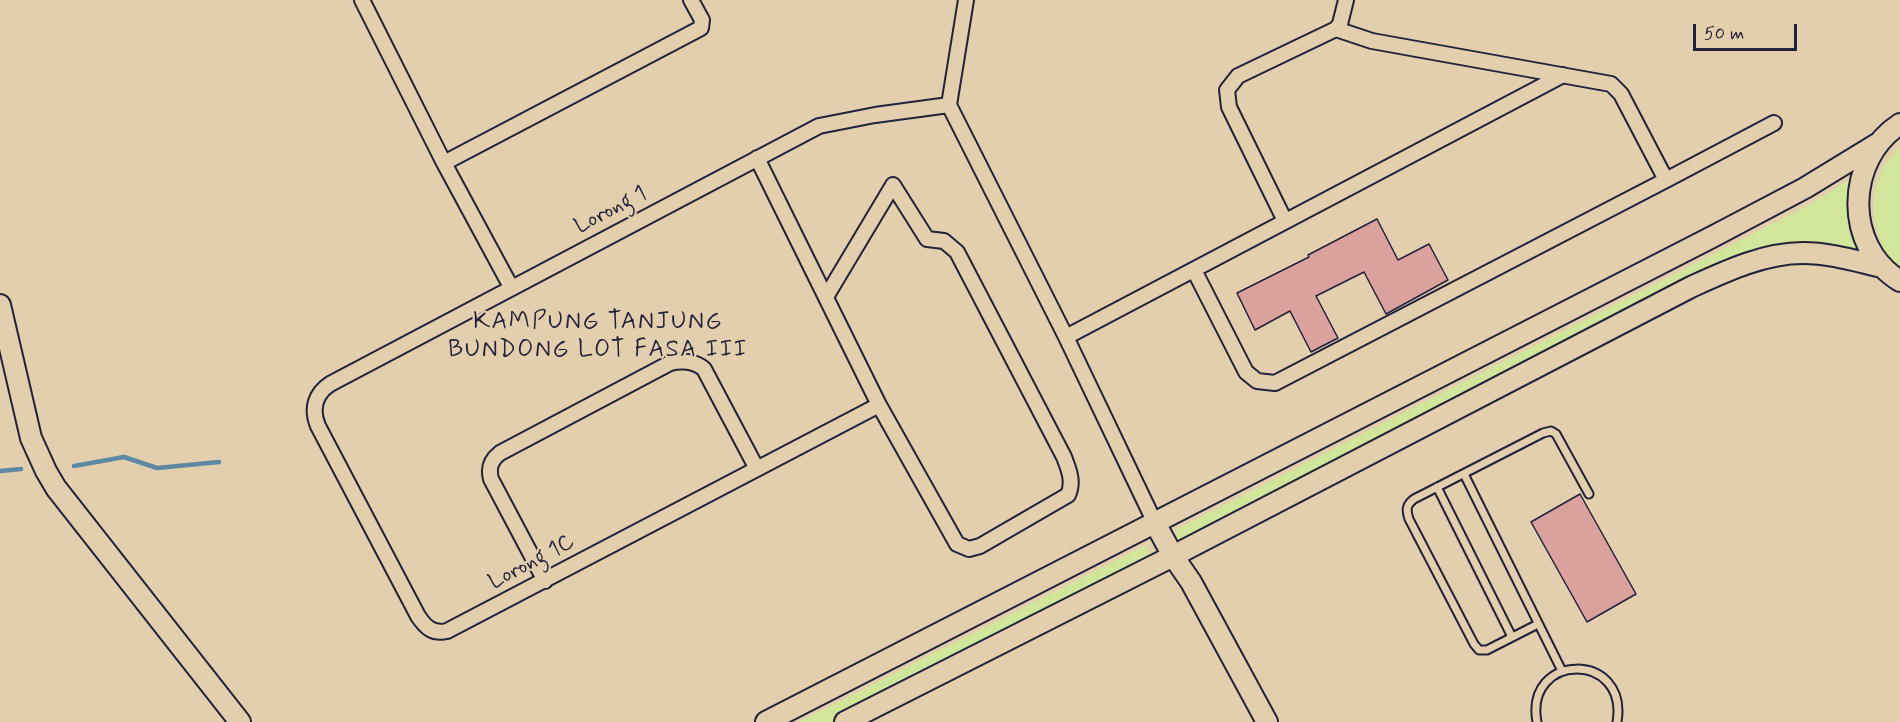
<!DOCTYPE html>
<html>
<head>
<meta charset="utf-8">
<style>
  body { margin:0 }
  #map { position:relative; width:1900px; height:722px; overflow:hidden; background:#e3cfad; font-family:Mynerve,sans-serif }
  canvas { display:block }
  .scale { position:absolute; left:1693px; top:24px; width:104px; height:27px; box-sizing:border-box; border:3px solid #22223b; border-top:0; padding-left:8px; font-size:18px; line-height:21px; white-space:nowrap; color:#22223b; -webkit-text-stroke:4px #e3cfad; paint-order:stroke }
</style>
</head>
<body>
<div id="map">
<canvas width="1900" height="722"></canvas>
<div class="scale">50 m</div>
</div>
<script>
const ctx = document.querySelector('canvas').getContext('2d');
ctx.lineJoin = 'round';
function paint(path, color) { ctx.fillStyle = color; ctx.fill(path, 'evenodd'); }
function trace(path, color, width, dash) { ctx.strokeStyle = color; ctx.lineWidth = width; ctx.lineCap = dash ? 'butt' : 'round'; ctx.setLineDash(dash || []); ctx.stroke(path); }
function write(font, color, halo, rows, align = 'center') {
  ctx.font = font + ' Mynerve,sans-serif'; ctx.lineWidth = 4.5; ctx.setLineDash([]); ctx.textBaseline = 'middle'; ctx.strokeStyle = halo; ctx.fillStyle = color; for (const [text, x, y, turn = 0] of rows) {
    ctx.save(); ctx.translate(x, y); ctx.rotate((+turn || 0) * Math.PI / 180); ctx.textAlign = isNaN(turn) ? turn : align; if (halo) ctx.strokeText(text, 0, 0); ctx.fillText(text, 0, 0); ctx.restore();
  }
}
paint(new Path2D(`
  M 1900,147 L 1900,269 C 1866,237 1864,178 1900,147 Z
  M 1852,178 C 1845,212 1849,232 1864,262 L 1784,252 L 1174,551 L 1177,529 L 1805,207 Z
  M 1146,545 L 1152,561 L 838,722 L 799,722 Z`), '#d1e69b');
trace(new Path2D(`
  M 74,466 L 124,457 L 157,468 L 219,462
  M 0,471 L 21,469`), '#5d89a2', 4.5);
const building = new Path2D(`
  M 1377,219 L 1398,260 L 1429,244 L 1448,280 L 1386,314 L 1364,272 L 1316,296 L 1338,338 L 1311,352 L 1290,311 L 1255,330 L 1237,293 L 1309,257 L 1308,255 Z
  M 1580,494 L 1636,594 L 1587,622 L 1531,522 Z`);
paint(building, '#dba19d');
trace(building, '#22223b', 1.5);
const lane = new Path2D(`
  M 1464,474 L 1562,671
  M 1437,487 L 1512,637
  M 1538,624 L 1487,650 L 1479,650 L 1474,644 L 1409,519 C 1406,510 1406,505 1414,499 L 1543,433 L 1551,431 L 1556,434 L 1589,494
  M 1537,722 C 1524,652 1629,651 1617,722`);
const street = new Path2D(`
  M 362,0 L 444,163 L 511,287
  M 949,105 L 1066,337 L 1155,523
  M 949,105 L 966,0
  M 757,158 L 879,405 L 957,544 L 969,549 L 980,546 L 1068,495 C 1074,482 1069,470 1064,457 L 957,252 L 944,241 L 927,239 L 893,185 L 826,297
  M 444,163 L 701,28 L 702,20 L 691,0
  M 1666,180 L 1774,123
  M 1285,221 L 1229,107 L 1227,90 L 1238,76 L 1336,29 L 1340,24 L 1346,0
  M 1194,270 L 1246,372 L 1257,381 L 1275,383 L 1666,180 L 1621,94 L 1611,84 L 1372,41 L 1336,29
  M 1066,337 L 1563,75
  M 879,405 L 447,631 C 433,634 426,628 418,616 L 318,426 C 311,409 315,394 330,384 L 819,126 L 875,115 L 949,105
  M 545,581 L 491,479 C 488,468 491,460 500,453 L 670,363 C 681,360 695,361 704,369 L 757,469`);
const secondary = new Path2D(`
  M 1900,124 C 1846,159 1843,246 1900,281
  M 0,305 L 31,438 L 46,471 L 56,488 L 240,722
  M 1155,523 L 1173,556 L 1191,582 L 1267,722
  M 766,722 L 1714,236 L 1805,188 L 1877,144
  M 845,722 L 1173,556 L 1691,287 C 1726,271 1764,253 1803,253 C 1830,253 1856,261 1882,267`);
trace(lane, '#22223b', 11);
trace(street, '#22223b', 18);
trace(secondary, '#22223b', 24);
trace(lane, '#e3cfad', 7);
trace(street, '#e3cfad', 14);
trace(secondary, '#e3cfad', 20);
write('22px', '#22223b', '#e3cfad', [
  ["Lorong 1",611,211,-28],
  ["Lorong 1C",532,563,-28]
]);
ctx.letterSpacing = '1.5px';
write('24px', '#22223b', '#e3cfad', [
  ["KAMPUNG TANJUNG",598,323],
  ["BUNDONG LOT FASA III",598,351]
]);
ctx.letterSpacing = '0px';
</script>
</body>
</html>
